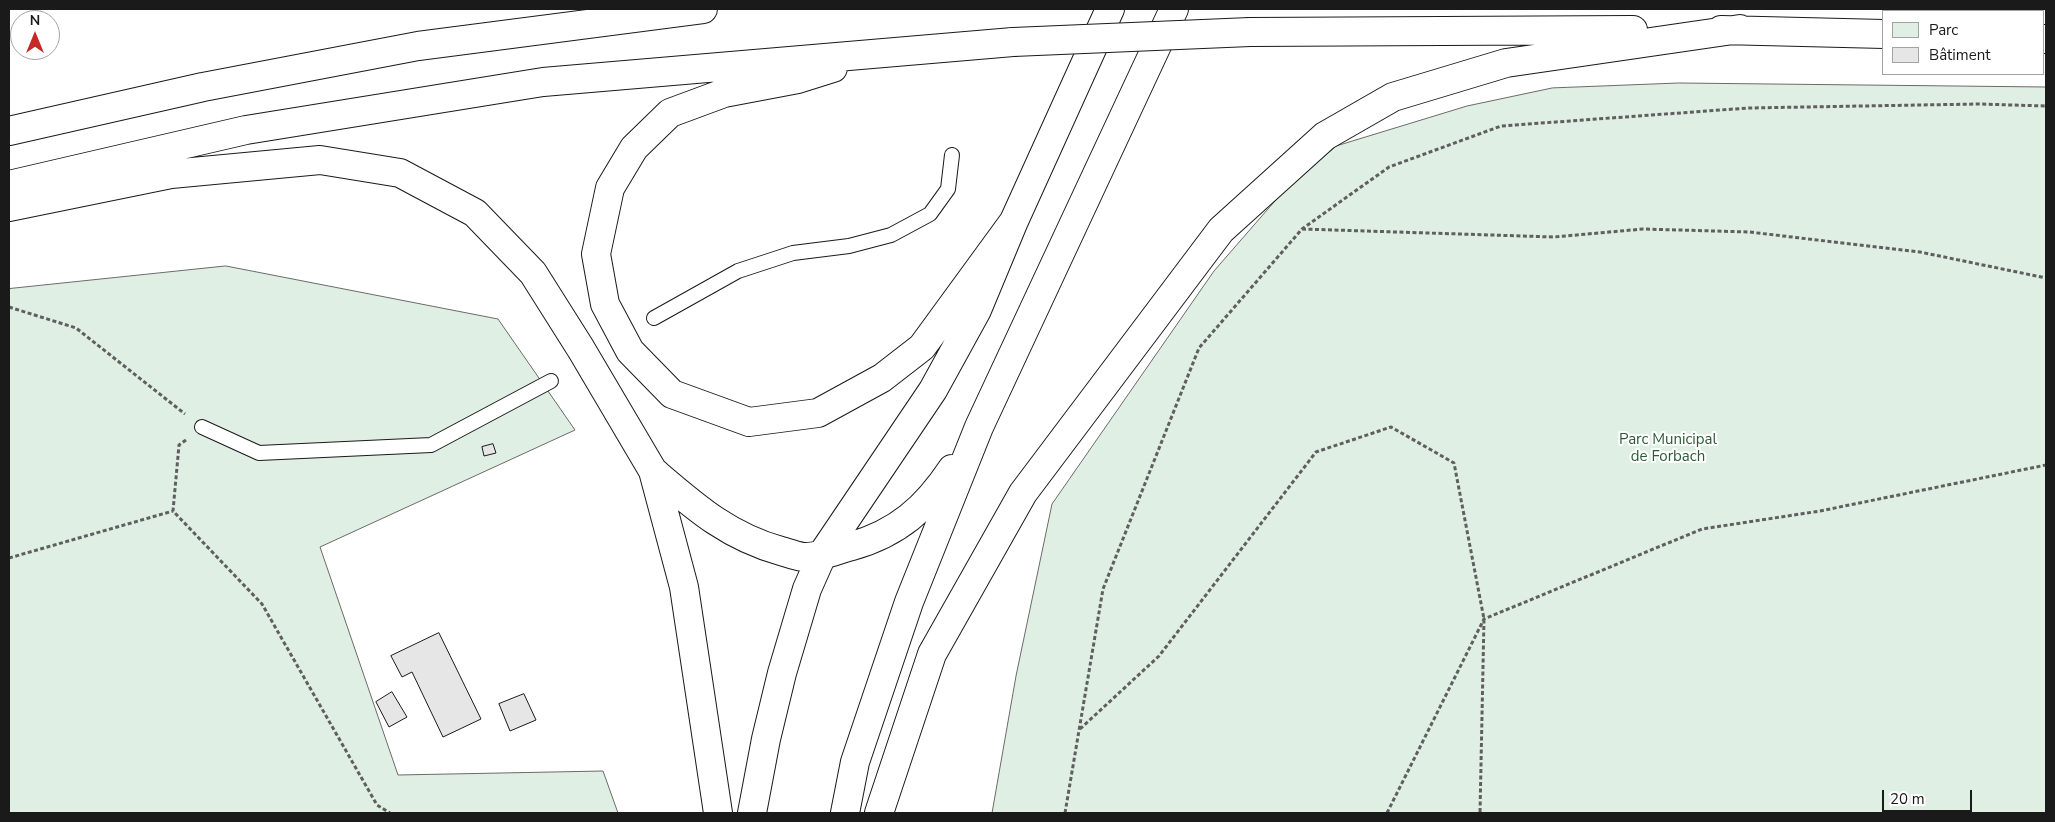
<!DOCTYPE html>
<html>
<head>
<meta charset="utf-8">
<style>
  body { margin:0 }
  #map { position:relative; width:2055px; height:822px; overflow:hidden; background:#fff; font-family:"Nunito Sans",sans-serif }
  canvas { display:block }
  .frame { position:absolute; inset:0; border:10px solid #1a1a1a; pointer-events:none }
  .legend { position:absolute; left:1882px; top:10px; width:162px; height:65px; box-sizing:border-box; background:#fff; border:1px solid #a3a3a3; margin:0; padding:6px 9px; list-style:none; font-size:15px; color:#1a1a1a }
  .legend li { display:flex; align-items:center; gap:10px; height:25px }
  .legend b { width:25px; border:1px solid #a3a3a3 }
  .north { position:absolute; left:10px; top:10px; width:50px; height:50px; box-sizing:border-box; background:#fff; border:1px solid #a3a3a3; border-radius:50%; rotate:0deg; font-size:14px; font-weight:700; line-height:20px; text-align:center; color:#1a1a1a }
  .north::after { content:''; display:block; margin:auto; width:18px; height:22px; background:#c62828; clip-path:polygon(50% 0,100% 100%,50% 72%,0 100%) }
  .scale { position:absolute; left:1882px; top:790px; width:90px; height:22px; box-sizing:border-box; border:2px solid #1a1a1a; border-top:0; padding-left:6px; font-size:15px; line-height:18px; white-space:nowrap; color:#1a1a1a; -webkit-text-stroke:4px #fff; paint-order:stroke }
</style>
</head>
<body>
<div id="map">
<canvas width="2055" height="822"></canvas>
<div class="frame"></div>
<ul class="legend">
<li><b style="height:14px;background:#e0efe3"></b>Parc</li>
<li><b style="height:14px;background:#e6e6e6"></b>Bâtiment</li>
</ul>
<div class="north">N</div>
<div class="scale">20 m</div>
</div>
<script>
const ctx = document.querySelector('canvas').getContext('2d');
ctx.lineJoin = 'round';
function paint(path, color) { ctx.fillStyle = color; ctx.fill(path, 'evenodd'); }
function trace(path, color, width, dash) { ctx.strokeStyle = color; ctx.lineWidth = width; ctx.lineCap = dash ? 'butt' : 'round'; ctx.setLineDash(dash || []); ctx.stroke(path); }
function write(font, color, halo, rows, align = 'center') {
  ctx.font = font + ' "Nunito Sans",sans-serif'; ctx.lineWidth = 4; ctx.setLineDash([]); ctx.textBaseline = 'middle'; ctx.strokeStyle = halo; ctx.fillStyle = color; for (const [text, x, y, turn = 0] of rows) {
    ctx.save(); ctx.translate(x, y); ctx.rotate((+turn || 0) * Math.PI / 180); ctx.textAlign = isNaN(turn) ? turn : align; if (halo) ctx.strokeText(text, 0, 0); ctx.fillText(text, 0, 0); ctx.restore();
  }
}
const green = new Path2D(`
  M 1679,83 L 2046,87 L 2046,813 L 992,813 L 1016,676 L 1052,504 L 1214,271 L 1281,194 L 1336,146 L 1467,106 L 1552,88 Z
  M 226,266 L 498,319 L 575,430 L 320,547 L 398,775 L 603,771 L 618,813 L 9,813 L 9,289 Z`);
paint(green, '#e0efe3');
trace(green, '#6a6a6a', 1);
const building = new Path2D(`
  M 493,444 L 496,453 L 484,456 L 482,447 Z
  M 439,633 L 481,719 L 443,737 L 412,672 L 402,677 L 391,656 Z
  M 392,692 L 407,717 L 389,727 L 376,702 Z
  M 524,694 L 536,720 L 510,731 L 499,704 Z`);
paint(building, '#e6e6e6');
trace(building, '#1a1a1a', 1);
const lane = new Path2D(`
  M 654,318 L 738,271 L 793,253 L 849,246 L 891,235 L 930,214 L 948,189 L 952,155
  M 202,427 L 259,453 L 431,445 L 551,381`);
const highway = new Path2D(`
  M 1721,30 L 1884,34
  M 1250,32 L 1633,30
  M 2044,39 L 2046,39
  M 833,68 L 798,79 L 724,93 L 670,113 L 634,148 L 610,188 L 596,254 L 605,304 L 630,351 L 672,394 L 749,422 L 818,413 L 882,378 L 922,347 L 1014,221
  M 9,131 L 203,87 L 418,46 L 703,9
  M 9,185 L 246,130 L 543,82 L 1013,42
  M 9,207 L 171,174 L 320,160 L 400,173 L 475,213 L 533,273 L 581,349 L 653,471 L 684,587 L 718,813
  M 653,471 C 694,506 727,536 781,551 C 788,553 796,556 803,557 C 818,558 837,550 852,546 C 898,533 926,508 952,469
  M 752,813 L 766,739 L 782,673 L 807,589 L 823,553 L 933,390 L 977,310 L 1014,221 L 1110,9
  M 845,813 L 855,762 L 909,602 L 979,427 L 1174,9
  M 879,813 L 932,654 L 1023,493 L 1221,230 L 1325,136 L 1393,97 L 1506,63 L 1740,29`);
trace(lane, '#1a1a1a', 16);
trace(highway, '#1a1a1a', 30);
trace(new Path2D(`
  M 1302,229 L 1554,237 L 1643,229 L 1749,232 L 1920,252 L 2046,278
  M 9,307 L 76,328 L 185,414
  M 186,440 L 179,445 L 173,511 L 262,604 L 377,805 L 390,813
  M 9,558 L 173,511
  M 1080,729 L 1159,656 L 1316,452 L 1391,427 L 1454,463 L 1484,619 L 1480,813
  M 1065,813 L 1103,589 L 1199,348 L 1302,229 L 1389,167 L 1501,126 L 1748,108 L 1978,104 L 2046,106
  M 1387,813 L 1484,619 L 1702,529 L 1820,511 L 2046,465`), '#5f5f5f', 3, [4, 2.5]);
trace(lane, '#fff', 14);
trace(highway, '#fff', 28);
const highwayBridge = new Path2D(`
  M 1013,42 L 1250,32`);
trace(highwayBridge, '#1a1a1a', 30, []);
trace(highwayBridge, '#fff', 28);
write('15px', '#2b5a34', '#fff', [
  ["Parc Municipal",1668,440],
  ["de Forbach",1668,457]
]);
</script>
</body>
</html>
